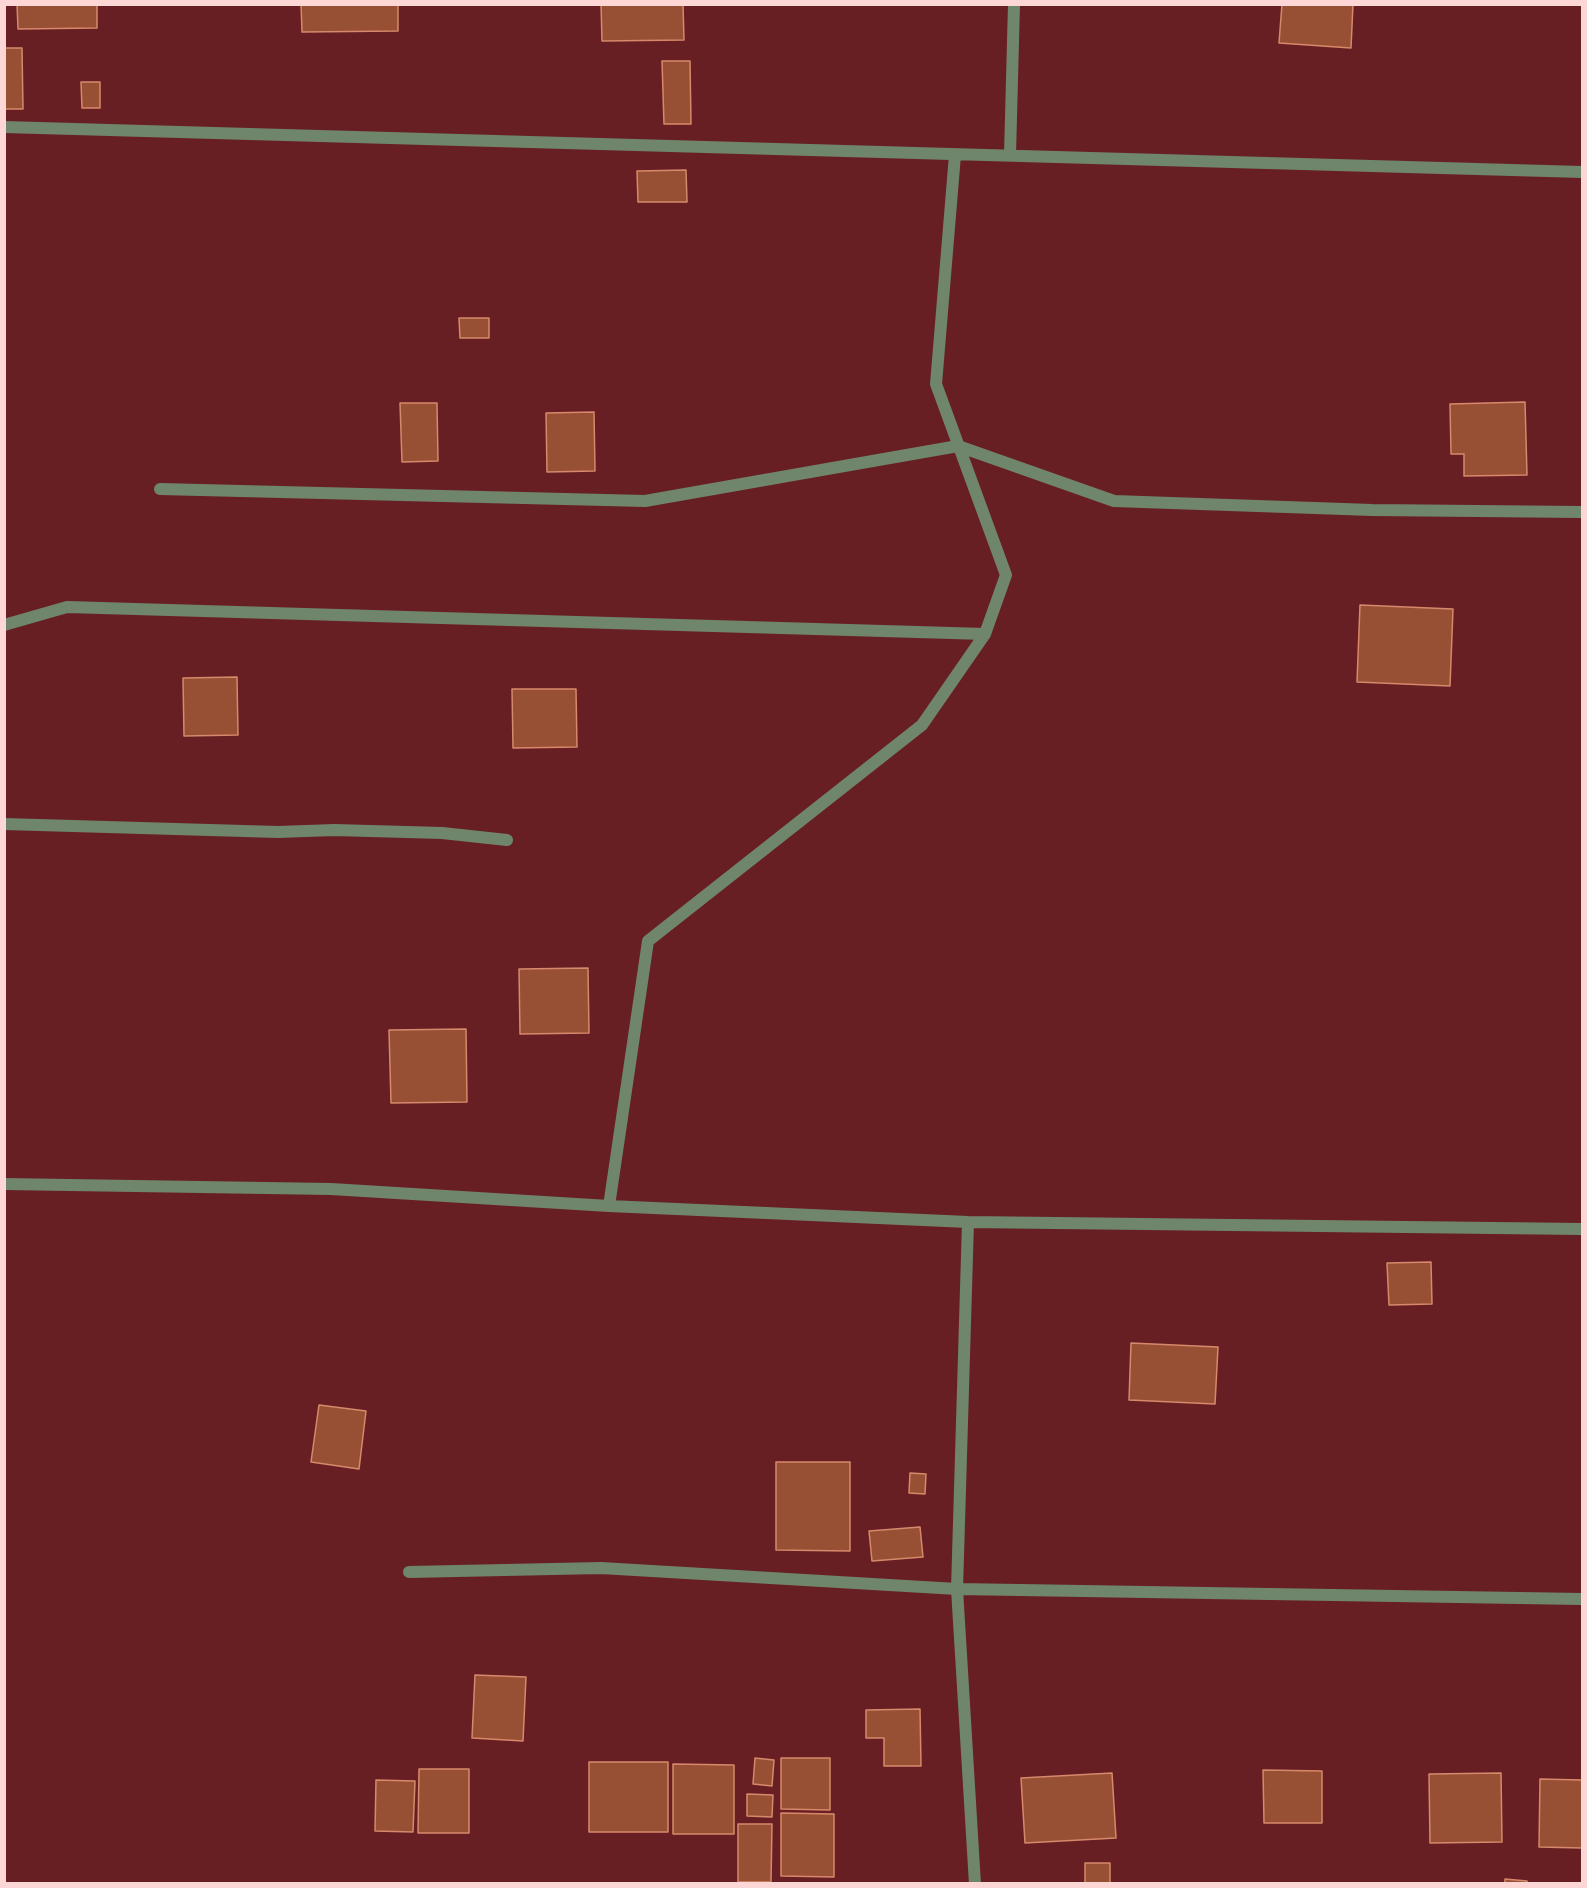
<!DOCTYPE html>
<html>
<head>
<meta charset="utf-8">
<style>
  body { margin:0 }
  #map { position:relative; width:1587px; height:1888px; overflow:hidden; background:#681f23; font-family:Overpass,sans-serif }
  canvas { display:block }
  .frame { position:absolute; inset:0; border:6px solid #fcd7d5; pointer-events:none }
</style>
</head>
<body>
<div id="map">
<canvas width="1587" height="1888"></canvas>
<div class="frame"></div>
</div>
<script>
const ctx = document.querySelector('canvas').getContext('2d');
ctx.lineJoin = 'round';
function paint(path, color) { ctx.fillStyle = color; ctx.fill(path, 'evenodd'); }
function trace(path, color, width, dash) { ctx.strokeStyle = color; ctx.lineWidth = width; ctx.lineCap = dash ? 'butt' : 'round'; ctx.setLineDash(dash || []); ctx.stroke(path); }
const building = new Path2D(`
  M 17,4 L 97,4 L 97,28 L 18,29 Z
  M 301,4 L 398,4 L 398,31 L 302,32 Z
  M 601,4 L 683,4 L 684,40 L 602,41 Z
  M 1282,4 L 1353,4 L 1351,48 L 1279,43 Z
  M 4,48 L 22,48 L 23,109 L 4,109 Z
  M 662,61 L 690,61 L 691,124 L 664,124 Z
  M 81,82 L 100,82 L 100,108 L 82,108 Z
  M 686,170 L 687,202 L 638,202 L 637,171 Z
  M 459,318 L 489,318 L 489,338 L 460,338 Z
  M 1525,402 L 1527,475 L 1464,476 L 1464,454 L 1451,454 L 1450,404 Z
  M 400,403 L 437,403 L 438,461 L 402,462 Z
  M 594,412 L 595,471 L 547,472 L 546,413 Z
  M 1360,605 L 1453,609 L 1450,686 L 1357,682 Z
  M 237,677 L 238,735 L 184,736 L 183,678 Z
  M 512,689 L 576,689 L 577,747 L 513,748 Z
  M 588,968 L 589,1033 L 520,1034 L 519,969 Z
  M 466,1029 L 467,1102 L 391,1103 L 389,1030 Z
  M 1431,1262 L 1432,1304 L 1389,1305 L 1387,1263 Z
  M 1131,1343 L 1218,1347 L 1215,1404 L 1129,1400 Z
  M 319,1405 L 366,1411 L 359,1469 L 311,1462 Z
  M 776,1462 L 850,1462 L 850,1551 L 776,1550 Z
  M 910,1473 L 926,1474 L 925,1494 L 909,1493 Z
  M 920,1527 L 923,1557 L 872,1561 L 869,1531 Z
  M 475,1675 L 526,1677 L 523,1741 L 472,1738 Z
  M 920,1709 L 921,1766 L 884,1766 L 884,1738 L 866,1738 L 866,1710 Z
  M 755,1758 L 774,1760 L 772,1786 L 753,1784 Z
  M 781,1758 L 830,1758 L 830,1810 L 781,1809 Z
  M 589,1762 L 668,1762 L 668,1832 L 589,1832 Z
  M 673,1764 L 734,1765 L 734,1834 L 673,1834 Z
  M 419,1769 L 469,1769 L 469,1833 L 418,1833 Z
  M 1263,1770 L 1322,1771 L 1322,1823 L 1264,1823 Z
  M 1112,1773 L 1116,1838 L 1025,1843 L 1021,1778 Z
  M 1501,1773 L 1502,1842 L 1430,1843 L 1429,1774 Z
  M 1540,1779 L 1582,1780 L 1582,1848 L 1539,1847 Z
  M 376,1780 L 415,1781 L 413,1832 L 375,1831 Z
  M 747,1794 L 773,1795 L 772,1817 L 747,1816 Z
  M 781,1813 L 834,1814 L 834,1877 L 781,1876 Z
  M 738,1824 L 772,1824 L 771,1882 L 738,1882 Z
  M 1085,1863 L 1110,1863 L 1110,1884 L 1085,1884 Z
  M 1505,1879 L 1527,1881 L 1527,1884 L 1505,1884 Z`);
paint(building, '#975034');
trace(building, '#d7896c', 1.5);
trace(new Path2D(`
  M 4,127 L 1582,172
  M 1010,155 L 1014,4
  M 160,489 L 645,501 L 958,446 L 1114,501 L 1372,510 L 1582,512
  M 4,625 L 67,607 L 985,634
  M 4,824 L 278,832 L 334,830 L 442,833 L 507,840
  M 4,1184 L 331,1189 L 609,1206 L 968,1222 L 1582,1229
  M 609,1206 L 648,941 L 922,725 L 985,634 L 1006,575 L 936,384 L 955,155
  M 968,1222 L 957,1589 L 975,1884
  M 409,1572 L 601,1568 L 957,1589 L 1582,1599`), '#6f866c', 12);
</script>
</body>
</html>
